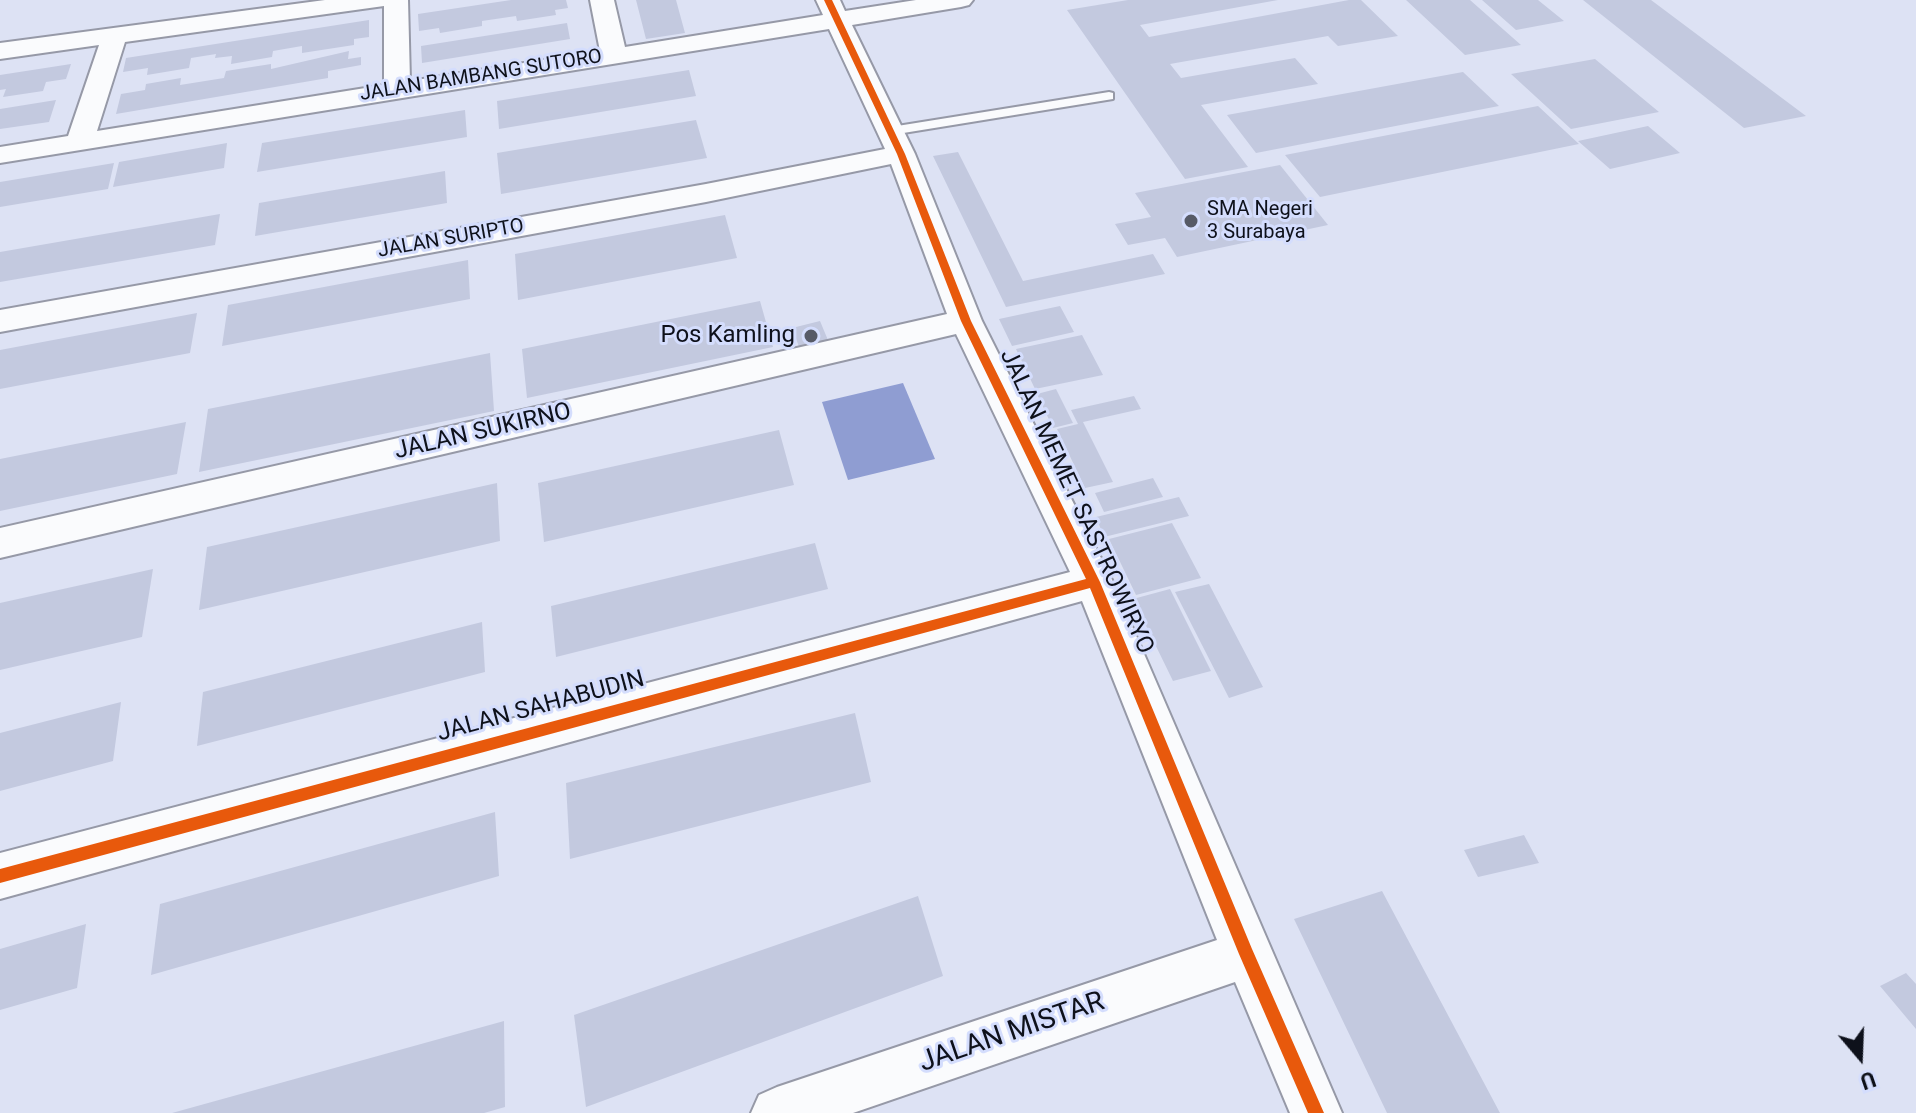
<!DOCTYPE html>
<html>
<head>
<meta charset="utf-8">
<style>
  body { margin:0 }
  #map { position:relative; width:1916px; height:1113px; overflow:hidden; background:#dde2f4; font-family:Roboto,sans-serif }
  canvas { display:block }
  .north { position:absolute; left:1820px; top:1017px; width:80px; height:80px; -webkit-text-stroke:6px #d4ddfd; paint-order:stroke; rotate:161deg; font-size:22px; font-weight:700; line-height:32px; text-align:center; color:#0e111b }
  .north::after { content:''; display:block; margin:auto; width:28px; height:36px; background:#0e111b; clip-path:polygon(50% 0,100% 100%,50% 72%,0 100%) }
</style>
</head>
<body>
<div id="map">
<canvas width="1916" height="1113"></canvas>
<div class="north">U</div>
</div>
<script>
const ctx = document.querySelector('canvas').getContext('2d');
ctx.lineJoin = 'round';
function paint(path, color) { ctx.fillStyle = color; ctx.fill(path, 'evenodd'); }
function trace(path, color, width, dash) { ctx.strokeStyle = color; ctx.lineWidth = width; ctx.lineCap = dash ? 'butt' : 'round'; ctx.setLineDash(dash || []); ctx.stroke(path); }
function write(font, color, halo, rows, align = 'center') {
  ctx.font = font + ' Roboto,sans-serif'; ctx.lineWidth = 6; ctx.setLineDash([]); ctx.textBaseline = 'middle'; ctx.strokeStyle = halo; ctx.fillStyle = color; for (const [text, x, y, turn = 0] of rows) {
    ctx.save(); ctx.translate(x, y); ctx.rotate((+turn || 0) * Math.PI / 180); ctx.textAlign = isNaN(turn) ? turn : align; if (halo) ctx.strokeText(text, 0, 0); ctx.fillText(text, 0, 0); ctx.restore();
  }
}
paint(new Path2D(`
  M 903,383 L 935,459 L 848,480 L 822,402 Z`), '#8f9dd2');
paint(new Path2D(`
  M 511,0 L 566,0 L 568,8 L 555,10 L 556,15 L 517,21 L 516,16 L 482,21 L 482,26 L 440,33 L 439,28 L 419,31 L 418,14 Z
  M 636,0 L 676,0 L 685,33 L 646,39 Z
  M 1128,0 L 1278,0 L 1140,25 L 1149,37 L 1349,0 L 1361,0 L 1398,36 L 1338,46 L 1328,36 L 1170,64 L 1181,78 L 1295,58 L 1318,84 L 1201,105 L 1248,167 L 1185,179 L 1067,10 Z
  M 1406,0 L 1470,0 L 1521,45 L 1465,55 Z
  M 1482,0 L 1538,0 L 1564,21 L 1516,30 Z
  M 1583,0 L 1651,0 L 1806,116 L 1744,128 Z
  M 369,20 L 369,37 L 354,39 L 354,45 L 302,53 L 302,46 L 273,51 L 272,57 L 231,64 L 232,56 L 215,58 L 216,54 L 191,58 L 189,68 L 147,75 L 148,68 L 123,72 L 126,58 Z
  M 567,23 L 570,39 L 422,63 L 421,46 Z
  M 349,51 L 348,59 L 361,57 L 361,65 L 328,71 L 328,78 L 116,114 L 121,94 L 145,90 L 146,84 L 181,78 L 180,85 L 224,78 L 226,71 L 271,64 L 271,69 Z
  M 1595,59 L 1659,112 L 1571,129 L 1511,74 Z
  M 71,64 L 66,79 L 46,82 L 43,91 L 3,97 L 6,89 L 0,90 L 0,75 Z
  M 689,70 L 696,96 L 499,129 L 497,101 Z
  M 1463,72 L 1499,106 L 1256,153 L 1227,115 Z
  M 56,100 L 49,122 L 0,129 L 0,109 Z
  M 1538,106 L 1579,144 L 1320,197 L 1285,155 Z
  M 465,110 L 467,137 L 257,172 L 262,143 Z
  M 696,120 L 707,158 L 501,194 L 497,153 Z
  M 1648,126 L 1680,153 L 1610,169 L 1578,141 Z
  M 227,143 L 224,168 L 113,187 L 119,162 Z
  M 958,152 L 1023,281 L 1153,254 L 1165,274 L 1006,307 L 933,156 Z
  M 114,163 L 108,189 L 0,207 L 0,182 Z
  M 1280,165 L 1328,225 L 1177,257 L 1165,238 L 1128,245 L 1115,224 L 1151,217 L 1135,193 Z
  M 445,171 L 447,203 L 255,236 L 259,203 Z
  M 220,214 L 215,245 L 0,282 L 0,252 Z
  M 725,215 L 737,258 L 518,300 L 515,254 Z
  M 468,260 L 470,299 L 222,346 L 228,305 Z
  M 760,301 L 773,347 L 527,398 L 522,349 Z
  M 1060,306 L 1074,332 L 1012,346 L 999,319 Z
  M 197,313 L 190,353 L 0,389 L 0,350 Z
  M 820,321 L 830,345 L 801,352 L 792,328 Z
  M 1082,335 L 1103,375 L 1035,389 L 1016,349 Z
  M 490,353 L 494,411 L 199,472 L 208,409 Z
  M 1056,389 L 1073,423 L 1053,428 L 1037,394 Z
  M 1134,396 L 1141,409 L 1083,422 L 1113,482 L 1085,488 L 1057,429 L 1078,424 L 1071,410 Z
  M 186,422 L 177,474 L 0,511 L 0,459 Z
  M 779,430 L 794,485 L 544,542 L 538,483 Z
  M 1153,478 L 1163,497 L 1104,512 L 1095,493 Z
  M 497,483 L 500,541 L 199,610 L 207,547 Z
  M 1179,497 L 1189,516 L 1104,537 L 1096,517 Z
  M 1172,523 L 1201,578 L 1136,595 L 1109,539 Z
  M 815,543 L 828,589 L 556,657 L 551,606 Z
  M 153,569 L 142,637 L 0,670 L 0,603 Z
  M 1209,584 L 1263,687 L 1229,698 L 1175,592 Z
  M 1170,589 L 1211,671 L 1173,681 L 1133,599 Z
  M 482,622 L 485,672 L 197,746 L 203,692 Z
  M 121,702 L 113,761 L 0,791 L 0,733 Z
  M 855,713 L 871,782 L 570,859 L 566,783 Z
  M 495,812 L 499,876 L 151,975 L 160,904 Z
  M 1524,835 L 1539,863 L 1478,877 L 1464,850 Z
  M 1382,891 L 1500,1113 L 1387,1113 L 1294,919 Z
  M 918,896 L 943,976 L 586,1107 L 574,1015 Z
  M 86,924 L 77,988 L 0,1010 L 0,949 Z
  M 1906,973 L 1916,984 L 1916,1029 L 1880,986 Z
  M 504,1021 L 505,1107 L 484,1113 L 172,1113 Z`), '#c3c9df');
const lane = new Path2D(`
  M 1109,92 L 1113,93 L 1113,99 L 891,135 L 885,131 L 891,127 Z`);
const street = new Path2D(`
  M 325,0 L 408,0 L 410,81 L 600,51 L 590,0 L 614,0 L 625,47 L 823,15 L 816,0 L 840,0 L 845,11 L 916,0 L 973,0 L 969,5 L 961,7 L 852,25 L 915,154 L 982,321 L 1113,582 L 1342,1113 L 1290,1113 L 1235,982 L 853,1113 L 751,1113 L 759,1095 L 777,1087 L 1217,940 L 1082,601 L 0,899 L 0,853 L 1070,572 L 956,334 L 0,558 L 0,528 L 947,314 L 891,164 L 706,202 L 0,332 L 0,310 L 706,184 L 885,149 L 829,29 L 0,163 L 0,147 L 68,136 L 99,45 L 0,59 L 0,43 ZM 384,6 L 384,85 L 97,131 L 125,42 Z`);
trace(lane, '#9699a7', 4);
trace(street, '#9699a7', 4);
paint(lane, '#fafbfd');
paint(street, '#fafbfd');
paint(new Path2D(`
  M 824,0 L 832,0 L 905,154 L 971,321 L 1100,582 L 1252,949 L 1324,1113 L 1308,1113 L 1239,954 L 1090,588 L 0,883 L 0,869 L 1086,579 L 961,321 L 897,154 Z`), '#e8590c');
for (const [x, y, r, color] of [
  [1191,221,8,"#565a67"],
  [811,336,8,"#565a67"]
]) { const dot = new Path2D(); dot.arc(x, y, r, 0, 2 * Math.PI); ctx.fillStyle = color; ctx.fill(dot); trace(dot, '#d4ddfd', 3); }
write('20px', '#0e111b', '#d4ddfd', [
  ["JALAN BAMBANG SUTORO",481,76,-9],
  ["JALAN SURIPTO",451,239,-10]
]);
write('20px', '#0e111b', '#d4ddfd', [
  ["SMA Negeri",1207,210],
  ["3 Surabaya",1207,233]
], 'left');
write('24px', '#0e111b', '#d4ddfd', [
  ["Pos Kamling",795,336]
], 'right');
write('24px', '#0e111b', '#d4ddfd', [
  ["JALAN SUKIRNO",483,432,-13],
  ["JALAN MEMET SASTROWIRYO",1076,502,65],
  ["JALAN SAHABUDIN",541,707,-15]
]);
write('28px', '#0e111b', '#d4ddfd', [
  ["JALAN MISTAR",1012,1033,-19]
]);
</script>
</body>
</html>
